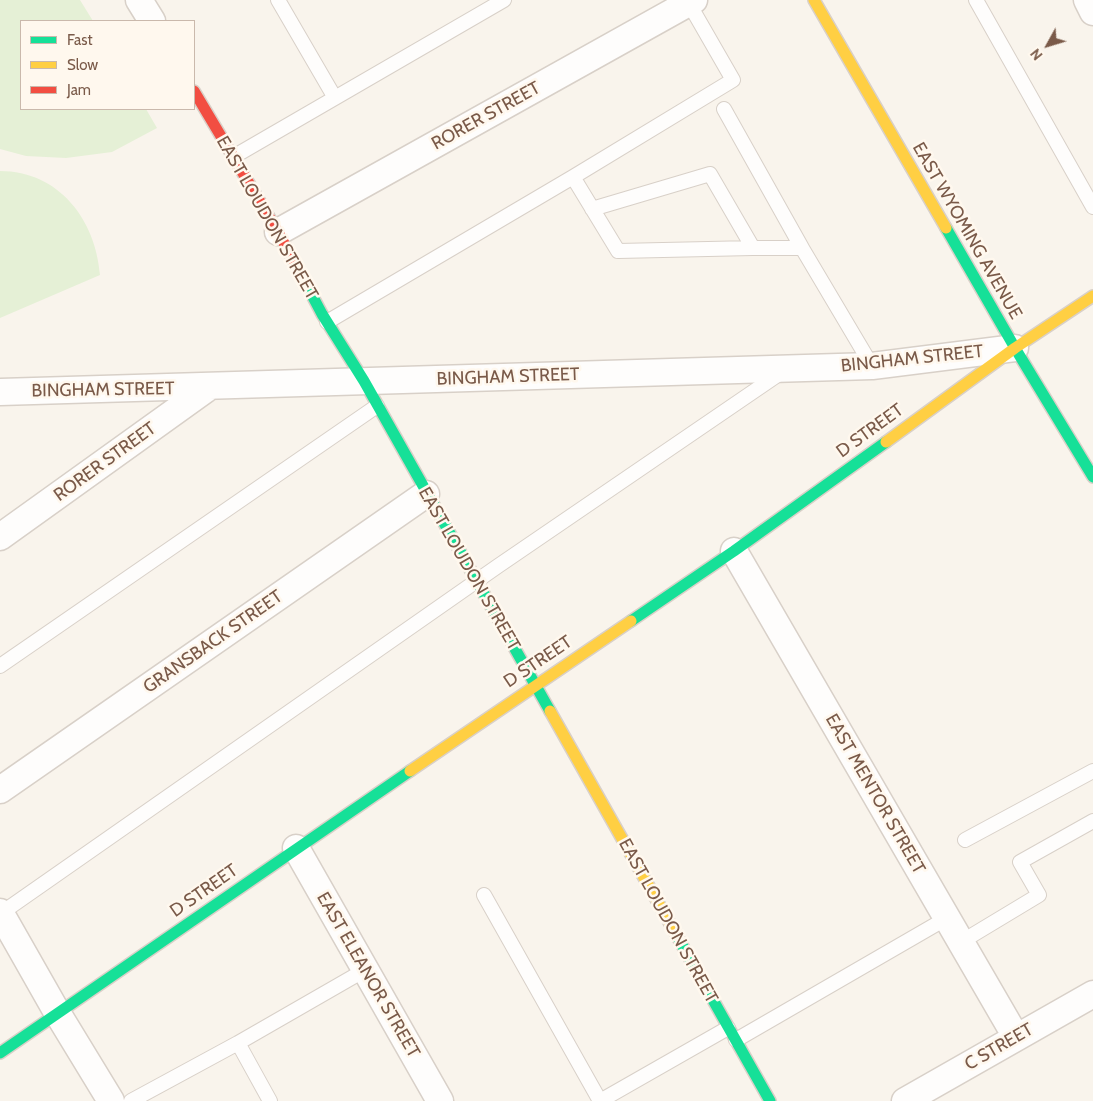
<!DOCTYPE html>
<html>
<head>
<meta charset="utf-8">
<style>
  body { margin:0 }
  #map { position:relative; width:1093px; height:1101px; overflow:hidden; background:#f9f4ec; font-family:Cabin,sans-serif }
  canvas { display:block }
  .legend { position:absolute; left:20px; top:20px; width:175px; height:90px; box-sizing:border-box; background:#fff8ee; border:1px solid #cab9ac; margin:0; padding:6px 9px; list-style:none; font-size:15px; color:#7a5a49 }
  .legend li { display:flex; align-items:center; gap:10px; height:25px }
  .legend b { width:25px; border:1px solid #cab9ac }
  .north { position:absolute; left:1023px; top:20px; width:50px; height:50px; -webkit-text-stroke:4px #fff8ee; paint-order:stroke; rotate:231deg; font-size:14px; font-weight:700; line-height:20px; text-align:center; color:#7a5a49 }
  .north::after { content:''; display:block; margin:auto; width:18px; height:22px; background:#7a5a49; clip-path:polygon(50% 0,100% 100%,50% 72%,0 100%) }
</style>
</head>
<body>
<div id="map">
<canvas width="1093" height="1101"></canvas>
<ul class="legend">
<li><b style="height:6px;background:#16e098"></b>Fast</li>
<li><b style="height:6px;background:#ffcf43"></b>Slow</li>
<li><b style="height:6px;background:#f24e42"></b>Jam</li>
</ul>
<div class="north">N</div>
</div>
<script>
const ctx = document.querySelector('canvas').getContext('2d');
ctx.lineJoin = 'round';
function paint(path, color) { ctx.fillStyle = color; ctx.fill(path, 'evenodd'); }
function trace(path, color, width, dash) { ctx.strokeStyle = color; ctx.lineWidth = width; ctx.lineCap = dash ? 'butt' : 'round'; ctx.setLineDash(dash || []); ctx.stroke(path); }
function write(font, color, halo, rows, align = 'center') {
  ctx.font = font + ' Cabin,sans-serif'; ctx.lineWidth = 5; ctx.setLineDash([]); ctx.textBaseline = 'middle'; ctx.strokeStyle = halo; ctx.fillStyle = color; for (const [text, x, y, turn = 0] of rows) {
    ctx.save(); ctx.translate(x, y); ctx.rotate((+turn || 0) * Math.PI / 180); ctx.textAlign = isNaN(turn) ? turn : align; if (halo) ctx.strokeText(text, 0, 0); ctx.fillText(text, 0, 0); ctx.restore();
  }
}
paint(new Path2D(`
  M 0,0 L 80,0 L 93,21 L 21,21 L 21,109 L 146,109 L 157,128 L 112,152 L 66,158 L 26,156 L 0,149 Z
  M 0,171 C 59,171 96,220 100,275 L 0,318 Z`), '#e5f0d6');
const lane = new Path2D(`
  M 278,0 L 335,98
  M 976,0 L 1093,207
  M 724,109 L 802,248 L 872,366
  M 233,157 L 504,0
  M 573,177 L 618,251 L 753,248 L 802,248
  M 592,209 L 710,174 L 753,248
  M 327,322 L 573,177 L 733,80 L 687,0
  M 0,666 L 377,406
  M 965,840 L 1093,771
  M 484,895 L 600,1101
  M 0,914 L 498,566 L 782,372
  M 961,942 L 1039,895 L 1020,862 L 1093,821
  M 736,1040 L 947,918
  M 238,1043 L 270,1101
  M 131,1101 L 238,1043 L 365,970
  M 600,1101 L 728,1028`);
const street = new Path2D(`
  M 139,0 L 152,21
  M 1087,0 L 1093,12
  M 278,232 L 694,0
  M 0,392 L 872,366 L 1015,348
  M 0,537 L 209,387
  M 734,551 L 1016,1037
  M 0,790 L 426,494
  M 296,848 L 440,1101
  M 0,912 L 58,1014 L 111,1101
  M 905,1101 L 1093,994`);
const fast = new Path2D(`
  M 946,228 L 1015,348 L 1093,477
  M 304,280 L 322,314 L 364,381 L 550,711
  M 631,621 L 734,551 L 886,442
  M 673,929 L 770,1101
  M 0,1053 L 410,771`);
const slow = new Path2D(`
  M 814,0 L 946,228
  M 886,442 L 1015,348 L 1093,296
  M 550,711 L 673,929
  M 410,771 L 631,621`);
const jam = new Path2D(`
  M 194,91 L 278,232 L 304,280`);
trace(lane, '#d8d0c8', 16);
trace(street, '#d8d0c8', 29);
trace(fast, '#d9d0c8', 14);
trace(slow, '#d9d0c8', 14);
trace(jam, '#d9d0c8', 14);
trace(lane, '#fefdfc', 14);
trace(street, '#fefdfc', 26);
trace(fast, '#16e098', 11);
trace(slow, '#ffcf43', 11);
trace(jam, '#f24e42', 11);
write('18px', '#7a5a49', '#fff8ee', [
  ["RORER STREET",486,116,-29],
  ["EAST LOUDON STREET",267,218,60],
  ["EAST WYOMING AVENUE",967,231,60],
  ["BINGHAM STREET",912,359,-6],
  ["BINGHAM STREET",508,377,-2],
  ["BINGHAM STREET",103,390,-1],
  ["D STREET",870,431,-36],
  ["RORER STREET",105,462,-36],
  ["EAST LOUDON STREET",469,569,60],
  ["GRANSBACK STREET",213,642,-35],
  ["D STREET",538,662,-34],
  ["EAST MENTOR STREET",875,794,60],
  ["D STREET",204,891,-35],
  ["EAST LOUDON STREET",668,921,61],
  ["EAST ELEANOR STREET",368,975,60],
  ["C STREET",999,1047,-30]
]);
</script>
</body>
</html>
